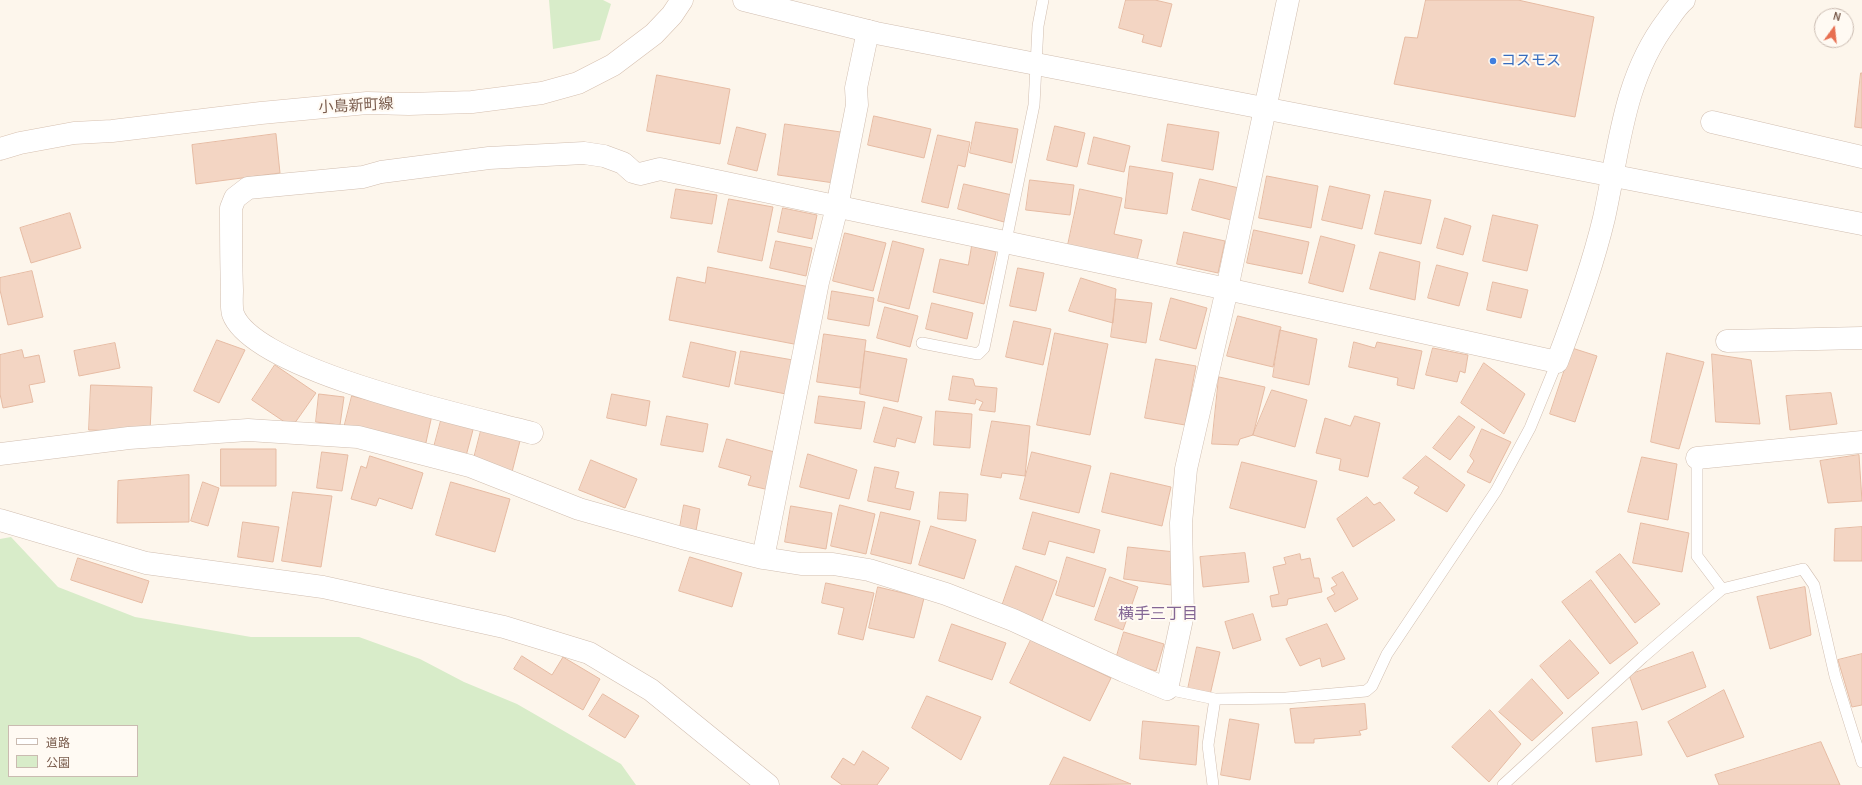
<!DOCTYPE html>
<html>
<head>
<meta charset="utf-8">
<style>
  body { margin:0 }
  #map { position:relative; width:1862px; height:785px; overflow:hidden; background:#fdf6ec; font-family:Karla,"Noto Sans JP",sans-serif }
  canvas { display:block }
  .legend { position:absolute; left:8px; top:725px; width:130px; height:52px; box-sizing:border-box; background:#fffaf3; border:1px solid #cabbb1; margin:0; padding:5px 7px; list-style:none; font-size:12px; color:#7a5c4d }
  .legend li { display:flex; align-items:center; gap:8px; height:20px }
  .legend b { width:20px; border:1px solid #cabbb1 }
  .north { position:absolute; left:1814px; top:8px; width:40px; height:40px; box-sizing:border-box; background:#fffaf3; border:1px solid #cabbb1; border-radius:50%; rotate:15deg; font-size:11px; font-weight:700; line-height:16px; text-align:center; color:#7a5c4d }
  .north::after { content:''; display:block; margin:auto; width:14px; height:18px; background:#e76f51; clip-path:polygon(50% 0,100% 100%,50% 72%,0 100%) }
</style>
</head>
<body>
<div id="map">
<canvas width="1862" height="785"></canvas>
<ul class="legend">
<li><b style="height:5px;background:#fff"></b>道路</li>
<li><b style="height:11px;background:#d8ecc9"></b>公園</li>
</ul>
<div class="north">N</div>
</div>
<script>
const ctx = document.querySelector('canvas').getContext('2d');
ctx.lineJoin = 'round';
function paint(path, color) { ctx.fillStyle = color; ctx.fill(path, 'evenodd'); }
function trace(path, color, width, dash) { ctx.strokeStyle = color; ctx.lineWidth = width; ctx.lineCap = dash ? 'butt' : 'round'; ctx.setLineDash(dash || []); ctx.stroke(path); }
function write(font, color, halo, rows, align = 'center') {
  ctx.font = font + ' Karla,"Noto Sans JP",sans-serif'; ctx.lineWidth = 4; ctx.setLineDash([]); ctx.textBaseline = 'middle'; ctx.strokeStyle = halo; ctx.fillStyle = color; for (const [text, x, y, turn = 0] of rows) {
    ctx.save(); ctx.translate(x, y); ctx.rotate((+turn || 0) * Math.PI / 180); ctx.textAlign = isNaN(turn) ? turn : align; if (halo) ctx.strokeText(text, 0, 0); ctx.fillText(text, 0, 0); ctx.restore();
  }
}
paint(new Path2D(`
  M 549,0 L 603,0 L 611,4 L 600,40 L 553,49 Z
  M 11,537 L 58,587 L 135,617 L 251,637 L 359,637 L 420,659 L 464,682 L 517,704 L 621,764 L 636,785 L 0,785 L 0,539 ZM 9,726 L 137,726 L 137,776 L 9,776 Z`), '#d8ecc9');
const building = new Path2D(`
  M 1126,0 L 1155,0 L 1172,4 L 1161,47 L 1142,42 L 1144,35 L 1119,28 Z
  M 1426,0 L 1518,0 L 1594,17 L 1575,117 L 1394,84 L 1405,37 L 1417,38 Z
  M 1861,73 L 1862,73 L 1862,128 L 1855,127 Z
  M 657,75 L 730,89 L 720,144 L 647,131 Z
  M 874,116 L 931,129 L 924,158 L 868,145 Z
  M 976,122 L 1018,129 L 1012,163 L 970,153 Z
  M 785,124 L 841,132 L 834,183 L 778,175 Z
  M 1168,124 L 1219,132 L 1213,170 L 1162,161 Z
  M 1055,126 L 1085,133 L 1077,167 L 1047,160 Z
  M 737,127 L 766,134 L 757,171 L 728,164 Z
  M 276,134 L 280,173 L 196,184 L 192,145 Z
  M 938,135 L 970,142 L 965,167 L 958,165 L 948,208 L 922,202 Z
  M 1094,137 L 1130,146 L 1124,172 L 1088,164 Z
  M 1130,166 L 1173,173 L 1167,214 L 1125,208 Z
  M 1267,176 L 1318,186 L 1311,228 L 1259,218 Z
  M 1200,179 L 1239,188 L 1231,220 L 1192,210 Z
  M 1030,180 L 1074,185 L 1070,215 L 1026,210 Z
  M 964,184 L 1012,195 L 1004,222 L 958,209 Z
  M 1330,186 L 1370,195 L 1362,229 L 1322,220 Z
  M 676,189 L 717,195 L 712,224 L 671,218 Z
  M 1080,189 L 1122,198 L 1114,234 L 1142,240 L 1137,260 L 1068,245 Z
  M 1385,191 L 1431,200 L 1421,244 L 1375,234 Z
  M 729,199 L 773,207 L 762,261 L 718,252 Z
  M 783,208 L 817,215 L 812,239 L 778,232 Z
  M 70,213 L 81,248 L 31,263 L 20,228 Z
  M 1493,215 L 1538,225 L 1527,271 L 1483,261 Z
  M 1445,218 L 1471,226 L 1463,255 L 1437,248 Z
  M 1254,230 L 1309,242 L 1302,274 L 1247,263 Z
  M 1184,232 L 1225,241 L 1218,273 L 1177,264 Z
  M 845,233 L 886,243 L 873,291 L 833,281 Z
  M 1321,236 L 1355,245 L 1343,292 L 1309,283 Z
  M 776,241 L 812,248 L 806,276 L 770,268 Z
  M 893,241 L 924,249 L 909,309 L 878,301 Z
  M 972,246 L 996,252 L 984,304 L 933,292 L 940,259 L 968,265 Z
  M 1380,252 L 1420,262 L 1415,300 L 1370,289 Z
  M 1437,265 L 1468,273 L 1459,306 L 1428,298 Z
  M 708,267 L 810,287 L 799,345 L 669,320 L 677,277 L 705,283 Z
  M 1018,268 L 1044,273 L 1036,311 L 1010,306 Z
  M 32,271 L 43,317 L 8,325 L 0,290 L 0,278 Z
  M 1081,278 L 1116,289 L 1113,323 L 1069,311 Z
  M 1493,282 L 1528,290 L 1521,318 L 1487,310 Z
  M 832,291 L 874,298 L 869,326 L 828,319 Z
  M 1171,298 L 1207,308 L 1196,349 L 1160,340 Z
  M 1116,299 L 1152,303 L 1146,343 L 1111,337 Z
  M 932,303 L 973,313 L 967,339 L 926,329 Z
  M 885,307 L 918,316 L 910,347 L 877,338 Z
  M 1238,316 L 1281,327 L 1273,367 L 1227,356 Z
  M 1014,321 L 1051,329 L 1043,365 L 1006,357 Z
  M 1280,330 L 1317,339 L 1309,385 L 1273,377 Z
  M 1055,333 L 1108,344 L 1090,435 L 1037,425 Z
  M 824,334 L 866,340 L 860,388 L 817,382 Z
  M 217,340 L 245,350 L 219,403 L 194,391 Z
  M 691,342 L 736,352 L 729,387 L 683,377 Z
  M 1354,342 L 1375,348 L 1377,342 L 1422,351 L 1414,389 L 1397,385 L 1398,378 L 1349,367 Z
  M 115,343 L 120,368 L 79,376 L 74,351 Z
  M 1433,348 L 1468,355 L 1465,373 L 1460,371 L 1457,382 L 1426,375 Z
  M 1572,348 L 1597,356 L 1575,422 L 1550,414 Z
  M 22,350 L 24,358 L 39,355 L 45,382 L 29,385 L 33,402 L 3,408 L 0,394 L 0,355 Z
  M 741,351 L 793,360 L 786,394 L 735,384 Z
  M 865,351 L 907,359 L 898,402 L 860,394 Z
  M 1667,353 L 1704,362 L 1679,449 L 1651,442 Z
  M 1712,354 L 1751,360 L 1760,424 L 1716,422 Z
  M 1156,359 L 1196,366 L 1185,425 L 1145,418 Z
  M 1484,363 L 1525,394 L 1504,434 L 1461,403 Z
  M 275,365 L 316,393 L 292,427 L 252,400 Z
  M 953,376 L 973,379 L 975,386 L 997,388 L 995,412 L 979,410 L 983,402 L 976,399 L 975,404 L 949,400 Z
  M 1219,377 L 1265,387 L 1253,435 L 1240,439 L 1238,445 L 1212,444 Z
  M 91,385 L 152,387 L 150,432 L 89,430 Z
  M 1272,390 L 1307,400 L 1295,447 L 1253,435 Z
  M 1831,393 L 1837,424 L 1790,430 L 1786,396 Z
  M 319,394 L 344,397 L 340,425 L 316,422 Z
  M 612,394 L 650,401 L 646,426 L 607,418 Z
  M 352,396 L 432,415 L 425,447 L 344,428 Z
  M 819,396 L 865,402 L 861,429 L 815,423 Z
  M 884,407 L 922,417 L 915,443 L 897,438 L 895,447 L 874,442 Z
  M 936,411 L 972,414 L 970,448 L 934,445 Z
  M 667,416 L 708,424 L 703,452 L 661,445 Z
  M 1355,416 L 1380,423 L 1368,477 L 1339,470 L 1341,459 L 1316,453 L 1325,418 L 1350,426 Z
  M 1459,416 L 1475,427 L 1450,460 L 1433,448 Z
  M 442,417 L 474,426 L 466,456 L 434,447 Z
  M 992,421 L 1030,426 L 1025,476 L 1002,473 L 1001,478 L 981,475 Z
  M 482,427 L 521,437 L 512,472 L 473,462 Z
  M 1482,429 L 1511,442 L 1490,483 L 1467,472 L 1474,461 L 1470,456 Z
  M 727,439 L 778,453 L 769,490 L 748,485 L 751,476 L 719,467 Z
  M 221,449 L 276,449 L 276,486 L 221,486 Z
  M 322,452 L 348,455 L 342,491 L 317,488 Z
  M 1032,452 L 1091,466 L 1079,513 L 1020,499 Z
  M 808,454 L 857,470 L 849,499 L 800,487 Z
  M 1859,455 L 1862,501 L 1828,503 L 1820,461 Z
  M 370,456 L 423,473 L 412,509 L 379,498 L 376,506 L 351,499 L 361,466 L 366,468 Z
  M 1426,456 L 1465,485 L 1447,512 L 1414,493 L 1419,487 L 1403,478 Z
  M 1642,457 L 1677,464 L 1668,520 L 1628,512 Z
  M 591,460 L 637,479 L 625,508 L 579,490 Z
  M 1242,462 L 1317,481 L 1305,528 L 1230,508 Z
  M 875,467 L 899,472 L 895,488 L 914,492 L 910,510 L 868,501 Z
  M 1111,473 L 1171,487 L 1162,526 L 1102,512 Z
  M 189,475 L 189,522 L 117,523 L 118,481 Z
  M 203,482 L 219,488 L 208,526 L 191,521 Z
  M 451,482 L 510,499 L 495,552 L 436,535 Z
  M 293,492 L 332,496 L 321,567 L 282,561 Z
  M 940,492 L 968,494 L 966,521 L 938,519 Z
  M 1367,497 L 1374,505 L 1380,502 L 1395,520 L 1353,547 L 1337,519 Z
  M 684,505 L 700,509 L 695,536 L 679,533 Z
  M 840,505 L 875,514 L 866,554 L 831,546 Z
  M 791,506 L 832,513 L 826,549 L 785,542 Z
  M 881,512 L 920,521 L 911,564 L 871,554 Z
  M 1033,512 L 1100,530 L 1094,553 L 1049,541 L 1045,555 L 1023,549 Z
  M 243,522 L 279,527 L 273,562 L 238,557 Z
  M 1641,523 L 1689,533 L 1682,572 L 1633,563 Z
  M 931,526 L 976,540 L 964,579 L 919,565 Z
  M 1862,527 L 1862,561 L 1834,561 L 1835,529 Z
  M 1128,547 L 1175,552 L 1171,585 L 1124,579 Z
  M 1245,553 L 1249,582 L 1203,587 L 1200,557 Z
  M 1300,554 L 1301,560 L 1310,558 L 1314,578 L 1319,578 L 1322,592 L 1288,599 L 1287,605 L 1272,607 L 1270,596 L 1279,594 L 1273,567 L 1286,564 L 1284,558 Z
  M 1620,554 L 1660,604 L 1635,623 L 1596,572 Z
  M 690,557 L 742,573 L 732,607 L 679,591 Z
  M 1067,557 L 1106,569 L 1094,607 L 1056,595 Z
  M 78,558 L 149,581 L 142,603 L 71,580 Z
  M 1016,566 L 1057,581 L 1042,621 L 1002,606 Z
  M 1343,572 L 1358,599 L 1335,612 L 1327,598 L 1335,594 L 1331,588 L 1337,585 L 1332,578 Z
  M 1110,577 L 1138,587 L 1123,630 L 1095,620 Z
  M 1591,580 L 1638,643 L 1610,664 L 1562,602 Z
  M 826,583 L 874,593 L 863,640 L 838,634 L 844,608 L 822,603 Z
  M 878,587 L 924,598 L 914,638 L 869,628 Z
  M 1805,587 L 1811,635 L 1770,649 L 1757,597 Z
  M 1253,614 L 1261,640 L 1233,649 L 1225,622 Z
  M 952,624 L 1006,643 L 992,680 L 939,661 Z
  M 1327,624 L 1345,659 L 1322,667 L 1320,658 L 1300,666 L 1286,639 Z
  M 1124,632 L 1164,644 L 1156,671 L 1116,659 Z
  M 1031,640 L 1111,678 L 1090,721 L 1010,683 Z
  M 1570,640 L 1599,673 L 1568,699 L 1540,666 Z
  M 1197,647 L 1220,652 L 1210,695 L 1188,689 Z
  M 1693,652 L 1706,687 L 1642,710 L 1629,675 Z
  M 1862,654 L 1862,705 L 1852,707 L 1838,660 Z
  M 522,656 L 552,675 L 563,657 L 600,679 L 583,710 L 514,669 Z
  M 1532,679 L 1563,713 L 1532,741 L 1499,712 Z
  M 1724,690 L 1744,737 L 1687,757 L 1668,722 Z
  M 603,694 L 639,716 L 625,738 L 589,716 Z
  M 927,696 L 981,717 L 961,760 L 912,728 Z
  M 1365,704 L 1367,729 L 1359,731 L 1361,735 L 1314,739 L 1314,743 L 1295,743 L 1290,709 Z
  M 1490,710 L 1521,744 L 1489,782 L 1452,747 Z
  M 1230,719 L 1259,724 L 1250,780 L 1221,775 Z
  M 1143,721 L 1199,726 L 1196,765 L 1140,759 Z
  M 1637,722 L 1642,755 L 1596,762 L 1592,728 Z
  M 1821,742 L 1840,785 L 1719,785 L 1715,775 Z
  M 863,751 L 889,768 L 877,785 L 842,785 L 831,777 L 843,758 L 854,765 Z
  M 1064,757 L 1131,784 L 1050,785 Z`);
paint(building, '#f3d5c3');
trace(building, '#e6bba3', 1);
const service = new Path2D(`
  M 922,343 L 978,354 L 984,348 L 1034,105 L 1038,26 L 1043,0
  M 1697,458 L 1697,556 L 1722,589
  M 1167,689 L 1215,699 L 1286,698 L 1366,691 L 1372,686 L 1387,654 L 1496,491 L 1530,428 L 1557,362
  M 1213,785 L 1208,745 L 1215,699
  M 1503,785 L 1643,657 L 1722,589 L 1803,569 L 1814,585 L 1835,676 L 1862,762`);
const minor = new Path2D(`
  M 1712,122 L 1862,157
  M 1727,341 L 1862,338
  M 532,433 C 472,417 254,371 233,314 C 231,307 232,297 232,290 C 231,263 231,235 231,208 L 235,198 L 248,188 L 363,177 L 381,172 L 489,158 L 584,153 L 604,156 L 623,163 L 633,172 L 640,174 L 660,169 L 1227,289 L 1557,362 C 1575,315 1592,268 1604,218 C 1619,150 1623,79 1667,21 C 1672,14 1677,6 1684,0
  M 0,454 L 129,438 L 248,430 L 358,437 L 470,466 L 579,509 L 682,538 L 763,558 L 801,564 L 833,564 L 869,570 L 946,594 L 1013,620 L 1124,671 L 1167,689 L 1183,614 L 1181,523 L 1186,469 L 1227,289 L 1288,0
  M 1697,458 L 1862,442
  M 0,520 L 146,563 L 323,587 L 504,627 L 589,653 L 651,690 L 768,785
  M 763,558 L 818,282 L 837,207 L 857,105 L 856,88 L 868,31`);
const tertiary = new Path2D(`
  M 744,0 L 876,33 L 1862,224`);
const secondary = new Path2D(`
  M 0,149 L 20,143 L 74,133 L 112,131 L 261,113 L 367,103 L 409,104 L 472,102 L 542,93 L 578,83 L 613,65 L 654,34 L 672,15 L 682,0`);
trace(service, '#d1beb0', 12);
trace(minor, '#d1beb0', 23);
trace(tertiary, '#d1beb0', 23);
trace(secondary, '#d6c0b0', 23);
trace(service, '#fff', 11);
trace(minor, '#fff', 22);
trace(tertiary, '#fff', 22);
trace(secondary, '#fff', 22);
for (const [x, y, r, color] of [
  [1493,61,4,"#3f7fe0"]
]) { const dot = new Path2D(); dot.arc(x, y, r, 0, 2 * Math.PI); ctx.fillStyle = color; ctx.fill(dot); trace(dot, '#fffaf3', 1.5); }
write('15px', '#366cbe', '#fffaf3', [
  ["コスモス",1501,61]
], 'left');
write('15px', '#7a5c4d', '#fffaf3', [
  ["小島新町線",356,106,-3]
]);
write('16px', '#846695', '#fffaf3', [
  ["横手三丁目",1158,614]
]);
</script>
</body>
</html>
